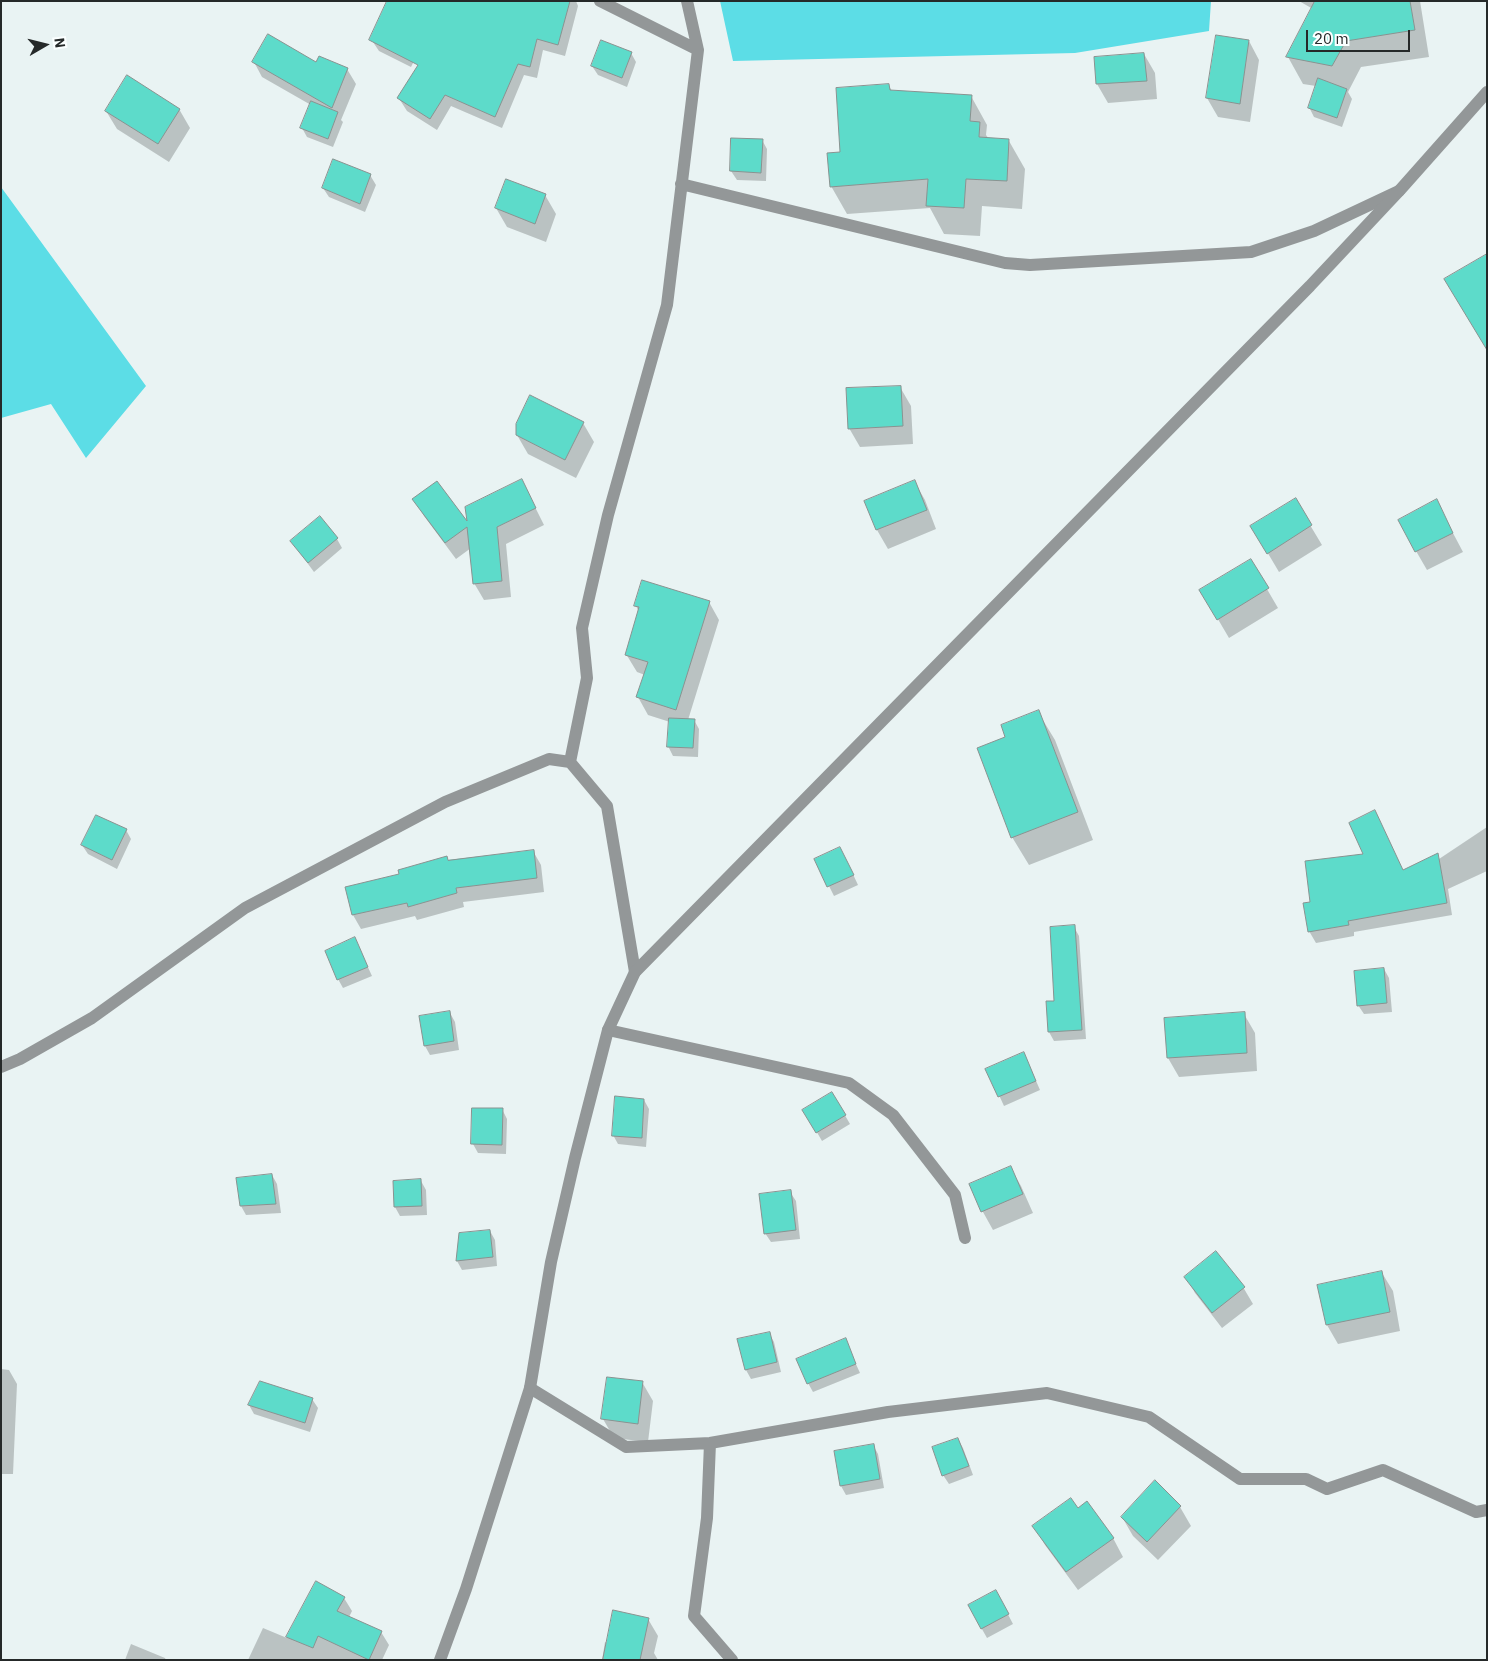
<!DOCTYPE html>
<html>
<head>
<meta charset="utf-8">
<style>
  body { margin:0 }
  #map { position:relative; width:1488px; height:1661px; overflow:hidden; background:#e9f3f3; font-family:"IBM Plex Sans",sans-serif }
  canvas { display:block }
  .frame { position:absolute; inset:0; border:2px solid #252929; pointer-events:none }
  .north { position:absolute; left:20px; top:20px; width:50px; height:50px; -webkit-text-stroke:4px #fbffff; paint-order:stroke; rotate:82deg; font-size:14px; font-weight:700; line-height:20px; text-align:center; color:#252929 }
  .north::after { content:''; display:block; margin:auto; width:18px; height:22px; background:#252929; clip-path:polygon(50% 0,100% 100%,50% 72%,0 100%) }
  .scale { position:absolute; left:1306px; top:30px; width:104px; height:22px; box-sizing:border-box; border:2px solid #252929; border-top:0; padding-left:6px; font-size:15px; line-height:18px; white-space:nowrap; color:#252929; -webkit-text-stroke:4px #fbffff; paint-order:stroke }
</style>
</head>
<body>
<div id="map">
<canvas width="1488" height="1661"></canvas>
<div class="frame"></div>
<div class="north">N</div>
<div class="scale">20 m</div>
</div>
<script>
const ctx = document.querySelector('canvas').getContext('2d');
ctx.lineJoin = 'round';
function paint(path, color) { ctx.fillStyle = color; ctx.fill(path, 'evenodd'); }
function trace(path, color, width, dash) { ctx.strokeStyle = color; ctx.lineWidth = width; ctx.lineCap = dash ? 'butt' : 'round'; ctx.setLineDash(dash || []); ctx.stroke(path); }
paint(new Path2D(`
  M 720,1 L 1211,1 L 1209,31 L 1075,53 L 733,61 Z
  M 1,187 L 146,386 L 86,458 L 51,404 L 1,418 Z`), '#5cdde6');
paint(new Path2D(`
  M 444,1 L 411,67 L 379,51 L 373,42 Z
  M 495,1 L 576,1 L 578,6 L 565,56 L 543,50 L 537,78 L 524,75 L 502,128 L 451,106 L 437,130 L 407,111 L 400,100 Z
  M 1299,1 L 1420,1 L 1429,57 L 1361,67 L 1348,92 L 1352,99 L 1342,127 L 1314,117 L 1309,107 L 1316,86 L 1303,84 L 1288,57 L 1313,9 Z
  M 1249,41 L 1259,60 L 1250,122 L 1218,117 L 1207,98 Z
  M 631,53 L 636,62 L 627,87 L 598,75 L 592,66 Z
  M 1144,54 L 1155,73 L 1157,99 L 1108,103 L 1097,84 L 1095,58 Z
  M 254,62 L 317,64 L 347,69 L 356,84 L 341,120 L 343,122 L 333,147 L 307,137 L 302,128 L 311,105 L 262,77 Z
  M 889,86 L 892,91 L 971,96 L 987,125 L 986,135 L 989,139 L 1009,141 L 1025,169 L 1022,209 L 982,206 L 980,236 L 944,234 L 930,208 L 847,214 L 831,186 L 841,153 Z
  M 179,109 L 190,128 L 169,162 L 117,129 L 106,111 Z
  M 762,140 L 767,149 L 766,181 L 737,180 L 731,171 Z
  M 370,175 L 376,185 L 365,212 L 329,197 L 323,188 Z
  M 545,195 L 556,214 L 546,242 L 507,227 L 496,208 Z
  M 900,387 L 911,406 L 913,444 L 860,447 L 849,428 Z
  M 583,423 L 594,442 L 576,478 L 528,454 L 517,435 Z
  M 522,481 L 544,525 L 506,544 L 511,597 L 484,600 L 474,583 L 471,548 L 456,559 L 424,516 L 414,499 L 468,526 Z
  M 914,481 L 925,500 L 936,529 L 888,549 L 877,530 L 865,501 Z
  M 1295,500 L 1322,545 L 1279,572 L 1263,545 Z
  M 1436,501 L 1463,552 L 1427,570 L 1416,551 Z
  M 319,517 L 337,539 L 342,548 L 314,572 L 291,541 Z
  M 1250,560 L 1278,608 L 1229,638 L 1212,609 Z
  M 709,602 L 719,620 L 688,720 L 694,720 L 699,729 L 698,757 L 673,756 L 668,746 L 670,722 L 648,715 L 638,697 L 645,675 L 637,672 L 626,654 L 639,612 L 636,606 Z
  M 1038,712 L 1055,740 L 1093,840 L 1029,865 L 1012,837 L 1007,738 Z
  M 1375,812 L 1403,871 L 1437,855 L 1439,859 L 1487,827 L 1487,871 L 1448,889 L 1452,915 L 1354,932 L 1354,936 L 1316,943 L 1309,931 L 1312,903 L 1365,855 Z
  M 126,830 L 131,839 L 117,869 L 88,854 L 82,845 Z
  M 533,851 L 541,865 L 544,892 L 463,902 L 464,907 L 417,920 L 415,916 L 361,929 L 353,915 L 347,887 L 400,875 L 448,861 Z
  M 845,857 L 858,885 L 834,896 L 816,860 Z
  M 1074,927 L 1079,936 L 1086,1039 L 1054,1041 L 1049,1032 Z
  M 355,939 L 372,976 L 343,988 L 338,979 Z
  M 1384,969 L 1389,978 L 1392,1012 L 1364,1014 L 1358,1005 Z
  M 450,1013 L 455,1022 L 459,1050 L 430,1055 L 425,1046 Z
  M 1244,1014 L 1255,1033 L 1257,1071 L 1179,1077 L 1168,1058 Z
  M 1024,1053 L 1040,1090 L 1004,1106 L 987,1069 Z
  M 832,1093 L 850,1124 L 822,1141 L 804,1110 Z
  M 644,1100 L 649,1109 L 646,1147 L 618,1144 L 613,1135 Z
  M 502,1109 L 507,1119 L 506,1154 L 478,1153 L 473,1144 Z
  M 1010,1167 L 1021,1186 L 1033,1213 L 993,1230 L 983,1212 L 971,1185 Z
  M 272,1175 L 277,1184 L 281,1213 L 246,1215 L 241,1206 Z
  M 421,1181 L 426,1190 L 427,1215 L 400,1216 L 395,1207 L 394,1182 Z
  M 790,1192 L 796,1201 L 800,1239 L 771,1242 L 765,1233 Z
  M 490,1231 L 495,1240 L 497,1266 L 462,1270 L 457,1261 Z
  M 1382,1273 L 1393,1291 L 1400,1331 L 1338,1344 L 1327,1325 L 1319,1286 Z
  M 1186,1277 L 1243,1287 L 1253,1304 L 1222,1328 L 1195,1293 Z
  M 769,1333 L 774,1342 L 781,1372 L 751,1379 L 746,1370 L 739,1340 Z
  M 845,1340 L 860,1373 L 813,1392 L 808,1383 Z
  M 1,1369 L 9,1370 L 17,1384 L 13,1474 L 1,1474 Z
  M 642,1382 L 653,1401 L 648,1442 L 614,1438 L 603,1419 Z
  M 312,1399 L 318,1408 L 310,1432 L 254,1414 L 249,1405 Z
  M 958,1439 L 963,1448 L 973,1475 L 949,1484 L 943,1475 Z
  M 873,1445 L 878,1454 L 884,1488 L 846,1495 L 841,1486 Z
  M 1155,1482 L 1180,1507 L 1191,1526 L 1158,1560 L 1133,1536 L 1122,1517 Z
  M 1034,1526 L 1113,1538 L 1123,1557 L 1078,1590 L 1045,1545 Z
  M 316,1583 L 344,1598 L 352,1611 L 349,1617 L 381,1632 L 389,1645 L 382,1660 L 248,1660 L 263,1628 L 287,1638 Z
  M 1001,1601 L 1013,1624 L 987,1638 L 969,1606 Z
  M 648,1619 L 658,1636 L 654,1653 L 658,1660 L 602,1660 L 605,1642 L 608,1643 Z
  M 131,1644 L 165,1658 L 166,1660 L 125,1660 Z`), '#0003');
const building = new Path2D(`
  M 387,1 L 570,1 L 558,45 L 537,39 L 530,67 L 518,64 L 495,117 L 445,95 L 430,119 L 397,98 L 418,65 L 369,40 Z
  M 1315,1 L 1410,1 L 1415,30 L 1346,41 L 1332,66 L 1286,57 Z
  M 268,34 L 316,62 L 319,56 L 348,68 L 332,108 L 252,62 Z
  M 1216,35 L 1249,40 L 1240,104 L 1206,98 Z
  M 601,40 L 632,52 L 622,78 L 591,66 Z
  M 1144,53 L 1147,81 L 1096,84 L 1094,57 Z
  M 127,75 L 180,109 L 158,144 L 105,111 Z
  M 1318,78 L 1347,89 L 1337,118 L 1308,108 Z
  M 889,84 L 890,90 L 972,95 L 970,121 L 980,122 L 979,137 L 1009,139 L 1007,181 L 966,179 L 964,208 L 926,206 L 928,179 L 830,187 L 827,153 L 840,152 L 836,88 Z
  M 311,101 L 338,112 L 328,139 L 300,128 Z
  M 731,138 L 763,139 L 761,173 L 730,171 Z
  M 333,159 L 371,174 L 360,204 L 322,188 Z
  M 506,179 L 546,194 L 535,224 L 495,208 Z
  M 1487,254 L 1487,350 L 1444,279 Z
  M 901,386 L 903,426 L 848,429 L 846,388 Z
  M 530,395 L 584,422 L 565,460 L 516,435 L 516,424 Z
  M 522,479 L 536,508 L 497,527 L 502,581 L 473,584 L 467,527 L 445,543 L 412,499 L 437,481 L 467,521 L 465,507 Z
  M 915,480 L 927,510 L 876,530 L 864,501 Z
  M 1296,498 L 1312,525 L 1267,554 L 1250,526 Z
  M 1437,499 L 1453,533 L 1415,552 L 1398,520 Z
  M 320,516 L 338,538 L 308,563 L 290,541 Z
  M 1251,559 L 1269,588 L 1217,620 L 1199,590 Z
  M 642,580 L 710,601 L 676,710 L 636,697 L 648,662 L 625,655 L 639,607 L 634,606 Z
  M 1039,710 L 1078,812 L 1011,838 L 977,748 L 1005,737 L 1001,725 Z
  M 669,718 L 695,719 L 693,748 L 667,747 Z
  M 1375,810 L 1403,870 L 1438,853 L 1447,903 L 1348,921 L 1349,925 L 1308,932 L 1303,903 L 1310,902 L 1305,861 L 1363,854 L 1349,823 Z
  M 96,815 L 127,829 L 112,860 L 81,845 Z
  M 840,847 L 854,875 L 827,887 L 814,859 Z
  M 534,850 L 537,878 L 456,888 L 457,893 L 408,907 L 407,903 L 352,915 L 345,887 L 399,874 L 398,870 L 447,856 L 448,860 Z
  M 1075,925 L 1082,1030 L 1048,1032 L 1046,1001 L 1054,1001 L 1050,927 Z
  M 355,937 L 368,967 L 337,980 L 325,951 Z
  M 1384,968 L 1387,1003 L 1357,1006 L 1354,971 Z
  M 450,1011 L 454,1041 L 424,1046 L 419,1016 Z
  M 1245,1012 L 1247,1053 L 1167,1058 L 1164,1018 Z
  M 1024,1052 L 1036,1081 L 998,1097 L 985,1069 Z
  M 832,1092 L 846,1115 L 816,1133 L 802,1110 Z
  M 615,1096 L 644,1099 L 642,1138 L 612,1136 Z
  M 472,1108 L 503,1108 L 502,1145 L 471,1144 Z
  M 1011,1166 L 1023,1194 L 981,1212 L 969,1184 Z
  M 272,1174 L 276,1204 L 240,1206 L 236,1178 Z
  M 421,1179 L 422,1206 L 394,1207 L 393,1181 Z
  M 791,1190 L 796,1230 L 764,1234 L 759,1194 Z
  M 490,1230 L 493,1257 L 456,1261 L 459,1233 Z
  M 1216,1251 L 1245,1287 L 1212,1313 L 1184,1277 Z
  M 1382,1271 L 1390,1312 L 1326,1325 L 1317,1285 Z
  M 770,1332 L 777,1362 L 745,1370 L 737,1339 Z
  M 846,1338 L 856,1364 L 807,1384 L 796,1359 Z
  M 607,1377 L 643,1381 L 638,1424 L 601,1419 Z
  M 260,1381 L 313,1398 L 305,1423 L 248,1405 Z
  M 958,1438 L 969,1466 L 942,1476 L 932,1447 Z
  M 874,1444 L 880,1479 L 840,1486 L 834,1451 Z
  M 1155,1480 L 1181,1506 L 1147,1542 L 1121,1517 Z
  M 1071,1498 L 1078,1508 L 1087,1501 L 1114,1538 L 1066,1572 L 1032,1526 Z
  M 316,1581 L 345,1597 L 337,1611 L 382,1631 L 369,1660 L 318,1636 L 313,1648 L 286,1637 Z
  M 996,1590 L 1009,1614 L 981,1629 L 968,1605 Z
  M 613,1610 L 649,1618 L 640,1660 L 603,1660 Z`);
paint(building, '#5ddbca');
trace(building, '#899290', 1);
trace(new Path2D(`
  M 600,1 L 698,50
  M 681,184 L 1005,263 L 1030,265 L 1251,252 L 1314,231 L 1399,191
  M 570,762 L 587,678 L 582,628 L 608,515 L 667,305 L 698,50 L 687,1
  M 608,1030 L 849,1083 L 893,1115 L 955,1195 L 965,1238
  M 1,1067 L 20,1059 L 92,1018 L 245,908 L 445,802 L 549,759 L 570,762 L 607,806 L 635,972
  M 530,1388 L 626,1447 L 710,1443 L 888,1412 L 1047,1393 L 1149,1417 L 1240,1479 L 1306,1479 L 1327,1489 L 1383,1470 L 1476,1512 L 1487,1510
  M 710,1443 L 707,1518 L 694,1616 L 732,1660`), '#939798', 12);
trace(new Path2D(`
  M 440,1660 L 466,1589 L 530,1388 L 551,1262 L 575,1158 L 608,1030 L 635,972 L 1310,286 L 1400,190 L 1487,92`), '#939798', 12);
</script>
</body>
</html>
